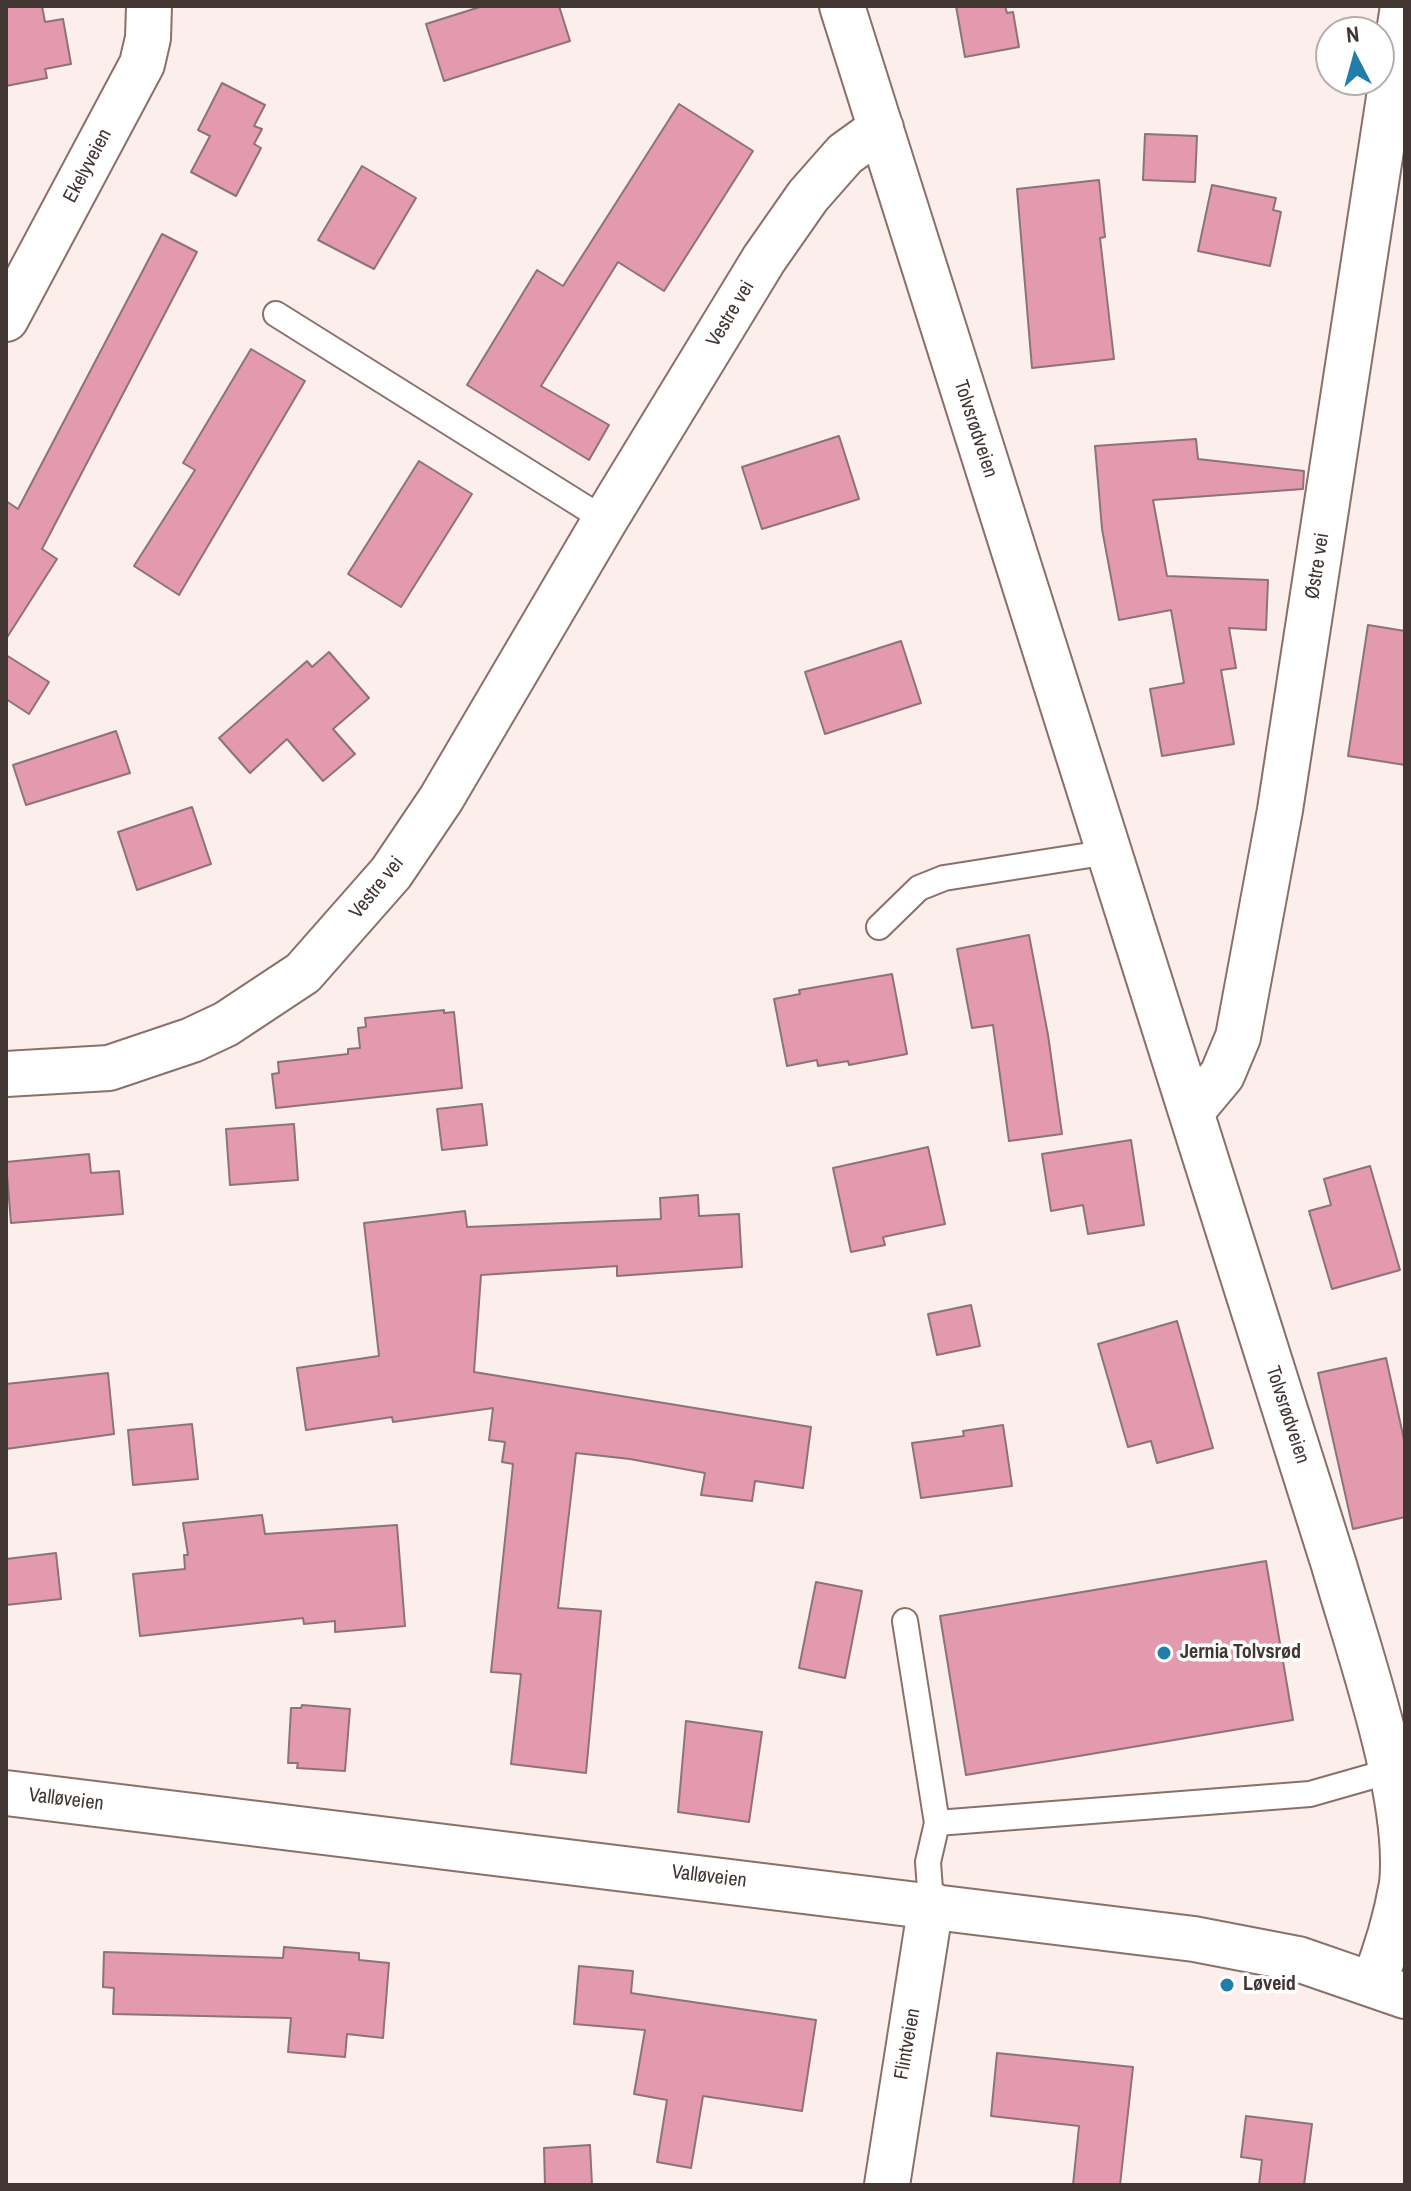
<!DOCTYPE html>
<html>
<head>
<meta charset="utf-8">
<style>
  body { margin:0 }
  #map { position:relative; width:1411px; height:2191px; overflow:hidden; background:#fbeeeb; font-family:"Archivo Narrow",sans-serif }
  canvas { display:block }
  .frame { position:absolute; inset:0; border:8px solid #423633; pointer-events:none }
  .north { position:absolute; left:1315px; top:16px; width:80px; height:80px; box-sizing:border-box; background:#fff; border:2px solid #b3afad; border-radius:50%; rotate:354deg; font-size:22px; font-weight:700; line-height:32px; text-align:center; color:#423633 }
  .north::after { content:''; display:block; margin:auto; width:28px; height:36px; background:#237dab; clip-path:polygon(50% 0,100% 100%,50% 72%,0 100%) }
</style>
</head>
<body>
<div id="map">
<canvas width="1411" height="2191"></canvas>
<div class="frame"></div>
<div class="north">N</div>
</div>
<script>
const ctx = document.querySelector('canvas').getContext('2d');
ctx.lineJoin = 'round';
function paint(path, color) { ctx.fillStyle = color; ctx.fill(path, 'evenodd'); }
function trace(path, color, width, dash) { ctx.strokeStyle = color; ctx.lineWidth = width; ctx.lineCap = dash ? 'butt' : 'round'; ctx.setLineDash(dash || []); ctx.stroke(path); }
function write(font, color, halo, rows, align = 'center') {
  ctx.font = font + ' "Archivo Narrow",sans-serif'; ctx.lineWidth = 7; ctx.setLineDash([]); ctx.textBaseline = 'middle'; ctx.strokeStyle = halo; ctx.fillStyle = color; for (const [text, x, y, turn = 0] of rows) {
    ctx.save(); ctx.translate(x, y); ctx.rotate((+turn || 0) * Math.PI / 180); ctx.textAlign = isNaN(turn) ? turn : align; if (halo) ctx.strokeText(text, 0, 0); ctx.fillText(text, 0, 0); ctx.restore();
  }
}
const building = new Path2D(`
  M 6,6 L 42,6 L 45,22 L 63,19 L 71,64 L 45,69 L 47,78 L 6,86 Z
  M 483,6 L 559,6 L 570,41 L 444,81 L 426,24 Z
  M 956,6 L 1005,6 L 1007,13 L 1013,12 L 1019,47 L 965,57 Z
  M 222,83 L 265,105 L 254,126 L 262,129 L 254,144 L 261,148 L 236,196 L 191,172 L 210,136 L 198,130 Z
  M 679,104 L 753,151 L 664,291 L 618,262 L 541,386 L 609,425 L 589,460 L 467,385 L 537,270 L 563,286 Z
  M 1145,134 L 1197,136 L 1195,182 L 1143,180 Z
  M 362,166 L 416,198 L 374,269 L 318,240 Z
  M 1099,180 L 1105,237 L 1100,238 L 1114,359 L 1032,368 L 1017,189 Z
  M 1212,185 L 1276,198 L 1273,210 L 1281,212 L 1270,266 L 1198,251 Z
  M 162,234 L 197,252 L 42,549 L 57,559 L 6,639 L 6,501 L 18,509 Z
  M 251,349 L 305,381 L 179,595 L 134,566 L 195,470 L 183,463 Z
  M 839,436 L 859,499 L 762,529 L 742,467 Z
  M 1196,439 L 1198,459 L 1304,471 L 1303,489 L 1153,500 L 1167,576 L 1268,580 L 1266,630 L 1229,628 L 1236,668 L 1221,670 L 1234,744 L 1162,756 L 1150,689 L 1184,683 L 1171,610 L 1119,620 L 1102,529 L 1095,446 Z
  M 419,461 L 472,494 L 401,607 L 348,574 Z
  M 1368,625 L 1405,631 L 1405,765 L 1348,756 Z
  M 901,641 L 921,703 L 825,734 L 805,672 Z
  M 329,652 L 369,698 L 333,729 L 355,754 L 323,781 L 287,739 L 250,773 L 219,738 L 307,661 L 312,667 Z
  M 6,655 L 49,682 L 29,714 L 6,699 Z
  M 116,731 L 130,773 L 26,805 L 13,765 Z
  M 192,807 L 211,864 L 137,890 L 118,832 Z
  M 1029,935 L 1048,1035 L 1062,1134 L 1009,1141 L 993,1025 L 972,1028 L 957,949 Z
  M 892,974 L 907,1054 L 849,1065 L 848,1061 L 818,1066 L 817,1060 L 787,1066 L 774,999 L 800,994 L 799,990 Z
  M 444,1010 L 444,1013 L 454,1012 L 462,1088 L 276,1108 L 272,1074 L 279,1073 L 278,1062 L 348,1054 L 348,1049 L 360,1048 L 358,1028 L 366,1027 L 365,1018 Z
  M 482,1104 L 487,1145 L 442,1150 L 437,1109 Z
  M 294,1124 L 298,1180 L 230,1185 L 226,1129 Z
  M 1131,1140 L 1144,1225 L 1088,1234 L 1083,1205 L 1051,1211 L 1042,1154 Z
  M 928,1147 L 945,1224 L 883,1237 L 885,1245 L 851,1252 L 833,1168 Z
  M 89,1154 L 91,1173 L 119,1171 L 123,1214 L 11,1223 L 6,1162 Z
  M 1370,1166 L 1400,1270 L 1332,1289 L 1309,1211 L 1331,1205 L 1324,1179 Z
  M 698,1195 L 699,1216 L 739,1214 L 742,1267 L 617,1276 L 617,1266 L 481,1275 L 474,1372 L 811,1427 L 803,1488 L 755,1481 L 752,1501 L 701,1495 L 705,1473 L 630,1459 L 576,1453 L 558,1608 L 601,1611 L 586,1773 L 511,1764 L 521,1674 L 491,1672 L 513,1464 L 502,1462 L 505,1442 L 489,1440 L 493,1408 L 393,1422 L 392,1417 L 306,1430 L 297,1368 L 379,1356 L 364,1223 L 465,1211 L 467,1227 L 661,1219 L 660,1198 Z
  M 971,1305 L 980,1346 L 937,1355 L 928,1314 Z
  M 1177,1321 L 1213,1448 L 1157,1463 L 1151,1441 L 1128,1447 L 1098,1344 Z
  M 1386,1358 L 1405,1444 L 1405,1517 L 1353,1529 L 1318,1373 Z
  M 108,1373 L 114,1434 L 6,1449 L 6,1384 Z
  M 192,1424 L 198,1479 L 133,1485 L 128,1430 Z
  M 1003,1425 L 1012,1486 L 921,1498 L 912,1443 L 964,1436 L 963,1431 Z
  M 262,1515 L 265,1534 L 397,1525 L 405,1626 L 335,1632 L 335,1621 L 304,1624 L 303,1618 L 140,1636 L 133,1574 L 185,1569 L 184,1555 L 188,1555 L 183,1523 Z
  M 56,1553 L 61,1599 L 6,1605 L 6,1559 Z
  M 1266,1561 L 1293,1720 L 966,1775 L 940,1616 Z
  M 816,1582 L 862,1591 L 845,1678 L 799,1668 Z
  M 302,1705 L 350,1709 L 345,1771 L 297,1768 L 298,1763 L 288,1763 L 291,1708 L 301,1708 Z
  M 686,1721 L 762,1732 L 749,1822 L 678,1812 Z
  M 284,1947 L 359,1953 L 359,1960 L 389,1963 L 383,2038 L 347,2034 L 345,2057 L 288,2052 L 291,2018 L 113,2014 L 114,1988 L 103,1987 L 104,1952 L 283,1958 Z
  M 579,1966 L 633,1971 L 631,1993 L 816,2020 L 802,2111 L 703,2096 L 691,2168 L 657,2162 L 667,2100 L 634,2094 L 645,2030 L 574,2024 Z
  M 997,2053 L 1133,2067 L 1120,2185 L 1073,2185 L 1079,2126 L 991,2116 Z
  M 1246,2116 L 1312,2124 L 1304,2185 L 1259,2185 L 1262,2160 L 1241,2157 Z
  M 590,2145 L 592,2185 L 545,2185 L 544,2148 Z`);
paint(building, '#e39aaf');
trace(building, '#8d7279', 2);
const service = new Path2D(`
  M 276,314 L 605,520
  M 879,927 L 919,888 L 944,878 L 1109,852
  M 905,1621 L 937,1823
  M 931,1904 L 928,1862 L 937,1823 L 1310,1794 L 1394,1770`);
const minor = new Path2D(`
  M 842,6 L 1334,1565 C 1359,1652 1411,1797 1402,1884 C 1396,1918 1386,1952 1373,1984
  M 6,319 L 142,64 L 148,38 L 149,6
  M 6,1074 L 109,1068 L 192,1040 L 226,1024 L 303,973 L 391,873 L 441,799 L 605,520 L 764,259 L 808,196 L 845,154 L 881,128
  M 1192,1111 L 1222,1075 L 1238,1037 L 1280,810 L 1403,6
  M 887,2185 L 931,1904`);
const secondary = new Path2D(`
  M 6,1793 L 1194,1939 L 1298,1959 L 1405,1996`);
trace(service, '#8b706a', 28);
trace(minor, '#8b706a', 48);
trace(secondary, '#8b706a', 48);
trace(service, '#fff', 24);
trace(minor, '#fff', 44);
trace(secondary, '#fff', 44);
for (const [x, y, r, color] of [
  [1164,1653,8,"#237dab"],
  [1227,1985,8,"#237dab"]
]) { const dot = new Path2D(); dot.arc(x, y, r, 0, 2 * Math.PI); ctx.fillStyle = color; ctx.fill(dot); trace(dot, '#fff', 3); }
write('20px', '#423633', '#fff', [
  ["Ekelyveien",88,166,-62],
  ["Vestre vei",731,314,-59],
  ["Tolvsrødveien",975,429,72],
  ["Østre vei",1318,566,-81],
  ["Vestre vei",377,888,-51],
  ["Tolvsrødveien",1287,1415,72],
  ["Valløveien",66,1800,7],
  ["Valløveien",709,1877,7],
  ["Flintveien",908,2044,-80]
]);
write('bold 20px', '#423633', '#fff', [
  ["Jernia Tolvsrød",1180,1653],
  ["Løveid",1243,1985]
], 'left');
</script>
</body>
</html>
